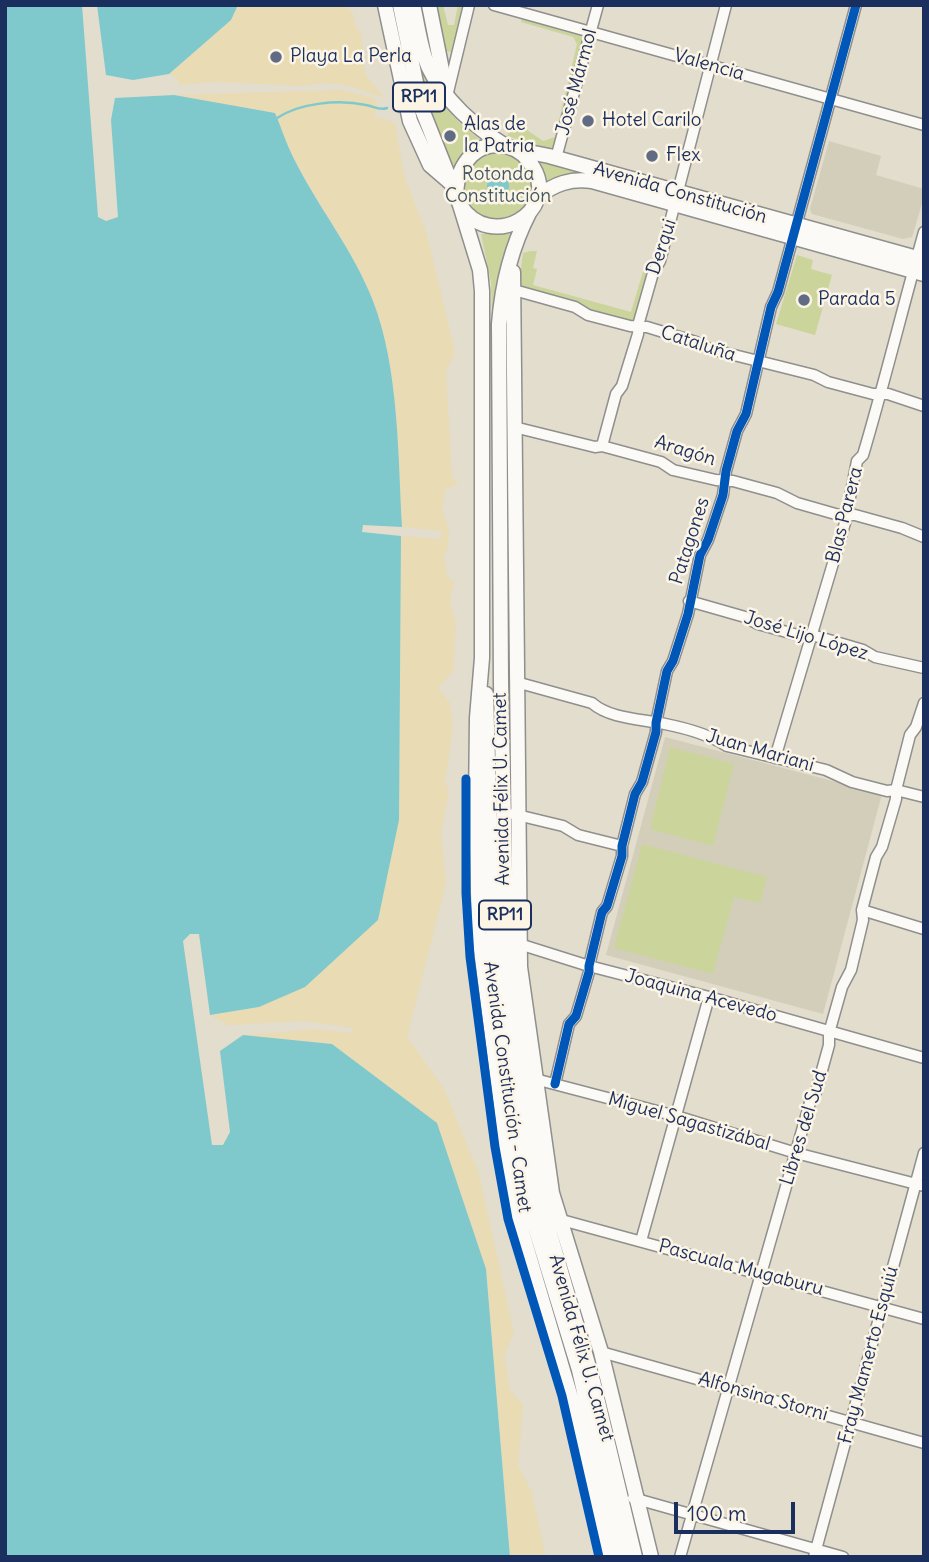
<!DOCTYPE html>
<html>
<head>
<meta charset="utf-8">
<style>
  body { margin:0 }
  #map { position:relative; width:929px; height:1562px; overflow:hidden; background:#e2ddcc; font-family:Delius,sans-serif }
  canvas { display:block }
  .frame { position:absolute; inset:0; border:7px solid #1b2f5e; pointer-events:none }
  .scale { position:absolute; left:674px; top:1502px; width:121px; height:32px; box-sizing:border-box; border:4px solid #1b2f5e; border-top:0; padding-left:9px; font-size:21px; line-height:24px; white-space:nowrap; color:#1b2f5e; -webkit-text-stroke:5px #fcf5e5; paint-order:stroke }
</style>
</head>
<body>
<div id="map">
<canvas width="929" height="1562"></canvas>
<div class="frame"></div>
<div class="scale">100 m</div>
</div>
<script>
const ctx = document.querySelector('canvas').getContext('2d');
ctx.lineJoin = 'round';
function paint(path, color) { ctx.fillStyle = color; ctx.fill(path, 'evenodd'); }
function trace(path, color, width, dash) { ctx.strokeStyle = color; ctx.lineWidth = width; ctx.lineCap = dash ? 'butt' : 'round'; ctx.setLineDash(dash || []); ctx.stroke(path); }
function write(font, color, halo, rows, align = 'center') {
  ctx.font = font + ' Delius,sans-serif'; ctx.lineWidth = 5; ctx.setLineDash([]); ctx.textBaseline = 'middle'; ctx.strokeStyle = halo; ctx.fillStyle = color; for (const [text, x, y, turn = 0] of rows) {
    ctx.save(); ctx.translate(x, y); ctx.rotate((+turn || 0) * Math.PI / 180); ctx.textAlign = isNaN(turn) ? turn : align; if (halo) ctx.strokeText(text, 0, 0); ctx.fillText(text, 0, 0); ctx.restore();
  }
}
paint(new Path2D(`
  M 829,141 L 881,156 L 876,175 L 924,189 L 924,197 L 912,237 L 903,239 L 812,214 L 810,209 Z
  M 665,737 L 882,794 L 823,1014 L 606,955 Z`), '#d3ceba');
paint(new Path2D(`
  M 434,5 L 443,5 L 448,25 L 454,25 L 458,5 L 464,5 L 451,52 L 445,51 Z
  M 522,19 L 581,36 L 583,39 L 554,145 L 550,149 L 507,136 L 514,121 L 543,141 L 555,137 L 577,44 L 573,37 L 521,22 Z
  M 415,54 L 444,106 L 459,122 L 480,140 L 464,153 L 455,166 C 436,156 421,78 415,54 Z
  M464 186a34 34 0 1 1 68 0a34 34 0 1 1-68 0Z
  M 540,160 L 663,193 L 594,177 L 546,184 Z
  M 510,231 L 513,236 L 500,273 L 495,420 L 491,282 L 481,234 L 499,234 Z
  M 531,251 L 537,251 L 533,268 L 537,269 L 533,285 L 631,312 L 645,265 L 652,266 L 636,321 L 631,324 L 522,288 L 519,282 L 523,253 Z
  M 797,255 L 813,260 L 811,269 L 832,275 L 815,335 L 776,324 Z
  M 670,747 L 734,764 L 713,846 L 650,829 Z
  M 642,844 L 767,877 L 760,903 L 734,897 L 713,974 L 614,948 Z`), '#cbd59b');
paint(new Path2D(`
  M 238,5 L 349,5 L 349,11 L 353,13 L 355,25 L 361,34 L 365,74 L 385,98 L 347,85 L 322,83 L 304,86 L 216,82 L 180,85 L 175,76 L 169,74 L 231,20 Z
  M 342,90 L 374,98 L 378,108 L 374,114 L 375,117 L 395,123 L 404,176 L 427,235 L 455,352 L 446,372 L 452,477 L 458,484 L 445,490 L 442,508 L 449,532 L 447,552 L 444,551 L 447,577 L 454,581 L 450,602 L 456,625 L 453,671 L 438,688 L 450,703 L 453,727 L 445,782 L 449,792 L 441,831 L 446,883 L 407,1037 L 444,1089 L 478,1171 L 514,1333 L 504,1355 L 510,1390 L 523,1405 L 518,1466 L 531,1490 L 546,1557 L 510,1557 L 486,1269 L 332,1044 L 243,1035 L 318,1029 L 351,1033 L 353,1028 L 305,1021 L 228,1025 L 210,1015 L 259,1007 L 399,820 L 401,536 L 441,539 L 442,531 L 402,527 C 398,456 399,368 373,301 C 353,249 318,206 293,157 C 286,143 281,127 275,113 L 174,95 Z`), '#e9dbb3');
paint(new Path2D(`
  M 5,5 L 82,5 L 98,217 L 106,221 L 118,217 L 111,120 L 115,98 L 174,95 L 275,113 C 281,127 286,143 293,157 C 317,206 353,249 373,301 C 399,368 398,456 402,527 L 363,525 L 362,532 L 401,536 L 399,820 L 378,920 L 305,987 L 259,1007 L 210,1015 L 199,934 L 190,934 L 183,941 L 212,1145 L 223,1145 L 230,1132 L 220,1051 L 243,1035 L 332,1044 L 437,1123 L 486,1269 L 510,1557 L 5,1557 Z
  M 97,5 L 238,5 L 231,20 L 169,74 L 133,80 L 106,75 Z
  M487 186a11 11 0 1 1 22 0a11 11 0 1 1-22 0Z`), '#7fc9cd');
trace(new Path2D(`
  M 277,118 C 300,103 338,99 366,105 C 374,106 379,111 387,108`), '#7fc9cd', 2.5);
const minor = new Path2D(`
  M 494,5 L 924,125
  M 448,92 L 469,5
  M 556,158 L 598,5
  M 514,290 L 575,307 L 588,315 L 630,326 L 647,327 L 696,342 L 710,349 L 814,375 L 828,382 L 873,394 L 888,394 L 924,406
  M 514,427 L 595,447 L 602,446 L 661,462 L 673,470 L 716,480 L 733,481 L 777,493 L 797,503 L 839,515 L 855,515 L 902,528 L 924,537
  M 602,446 L 616,394 L 622,386 L 638,334 L 639,322 L 653,273 L 660,261 L 726,5
  M 689,601 L 745,617 L 758,624 L 801,636 L 812,635 L 863,650 L 875,657 L 924,668
  M 516,682 L 592,703 C 610,719 642,719 665,724 C 685,728 710,735 727,746 L 826,770 L 852,782 L 887,791 L 896,790 L 924,797
  M 775,758 L 845,523 L 857,461 L 863,455 C 885,381 903,306 924,232
  M 513,814 L 563,826 L 578,835 L 622,846
  M 862,910 L 924,929
  M 516,943 L 589,966 L 709,997 L 924,1058
  M 535,1079 L 676,1116 L 796,1153 L 924,1186
  M 555,1084 L 569,1024 L 576,1016 L 589,972 L 589,966 L 602,912 L 607,906 L 622,856 L 622,846 L 635,794 L 642,782 L 656,732 L 656,723 L 667,671 L 673,661 L 688,614 L 700,555 L 708,540 L 723,495 L 726,471 L 737,431 L 746,414 L 771,307 L 778,292 L 856,5
  M 558,1219 L 924,1319
  M 641,1241 L 709,997
  M 601,1352 L 924,1443
  M 633,1498 L 843,1557
  M 680,1557 L 811,1099 L 816,1092 L 829,1045 L 829,1033 L 842,987 L 851,970 L 863,920 L 862,910 L 876,857 L 882,847 L 896,799 L 896,790 L 910,735 L 916,727 L 924,703
  M 814,1557 L 924,1153`);
const major = new Path2D(`
  M 385,5 L 410,121 L 430,165 L 452,184
  M 400,5 L 421,107 L 460,205 C 491,253 560,212 533,167 C 527,157 520,150 509,147 C 477,138 458,164 456,192
  M 413,5 C 418,26 420,49 429,68 C 444,100 475,127 504,145
  M 429,5 L 446,90
  M 519,150 L 549,156 L 924,260
  M 537,197 C 555,184 570,178 592,181 L 924,274
  M 460,205 L 480,270 L 482,291 L 482,658 L 477,718 L 476,807 L 479,934 L 510,1178 L 522,1232 L 572,1401 L 609,1557
  M 529,213 C 512,246 502,286 499,324 L 501,684 L 507,966 L 540,1200 L 593,1381 L 635,1557
  M 513,272 L 520,967 L 552,1193 L 601,1352 L 651,1557
  M 486,694 L 494,965 L 523,1172 L 533,1220 L 579,1370 L 622,1557`);
trace(minor, '#8f8f8e', 13);
trace(major, '#8f8f8e', 17);
trace(minor, '#fbfaf7', 10);
trace(major, '#fbfaf7', 14);
trace(new Path2D(`
  M 466,779 L 466,893 L 470,957 L 495,1147 L 508,1219 L 562,1396 L 599,1557
  M 555,1084 L 569,1024 L 576,1016 L 589,972 L 589,966 L 602,912 L 607,906 L 622,856 L 622,846 L 635,794 L 642,782 L 656,732 L 656,723 L 667,671 L 673,661 L 688,614 L 700,555 L 708,540 L 723,495 L 726,471 L 737,431 L 746,414 L 771,307 L 778,292 L 856,5`), '#0057b8', 9);
for (const [x, y, r, color] of [
  [276,57,7,"#616c84"],
  [588,121,7,"#616c84"],
  [450,136,7,"#616c84"],
  [652,156,7,"#616c84"],
  [804,300,7,"#616c84"]
]) { const dot = new Path2D(); dot.arc(x, y, r, 0, 2 * Math.PI); ctx.fillStyle = color; ctx.fill(dot); trace(dot, '#fcf5e5', 2.5); }
for (const [x, y, w] of [
  [419,97,52],
  [505,915,52]
]) { const box = new Path2D(); box.roundRect(x - w / 2, y - 14.5, w, 29, 5); ctx.fillStyle = '#fcf5e5'; ctx.fill(box); trace(box, '#1b2f5e', 2); }
write('bold 18px', '#1b2f5e', null, [
  ["RP11",419,97],
  ["RP11",505,915]
]);
write('19px', '#1b2f5e', '#fcf5e5', [
  ["Playa La Perla",290,57],
  ["Hotel Carilo",602,121],
  ["Alas de",464,125],
  ["la Patria",464,147],
  ["Flex",666,156],
  ["Parada 5",818,300]
], 'left');
write('19px', '#1b2f5e', '#fcf5e5', [
  ["Valencia",709,65,16],
  ["José Mármol",577,82,-75],
  ["Avenida Constitución",680,193,16],
  ["Derqui",662,247,-72],
  ["Cataluña",698,344,18],
  ["Aragón",685,451,17],
  ["Blas Parera",845,515,-76],
  ["Patagones",690,541,-72],
  ["José Lijo López",806,636,17],
  ["Juan Mariani",760,751,16],
  ["Avenida Félix U. Camet",502,789,-91],
  ["Joaquina Acevedo",701,996,15],
  ["Avenida Constitución - Camet",507,1087,82],
  ["Miguel Sagastizábal",689,1122,16],
  ["Libres del Sud",804,1128,-73],
  ["Pascuala Mugaburu",741,1268,15],
  ["Avenida Félix U. Camet",581,1348,74],
  ["Fray Mamerto Esquiú",869,1355,-75],
  ["Alfonsina Storni",763,1397,16]
]);
write('19px', '#425763', '#fcf5e5', [
  ["Rotonda",498,175],
  ["Constitución",498,197]
]);
</script>
</body>
</html>
